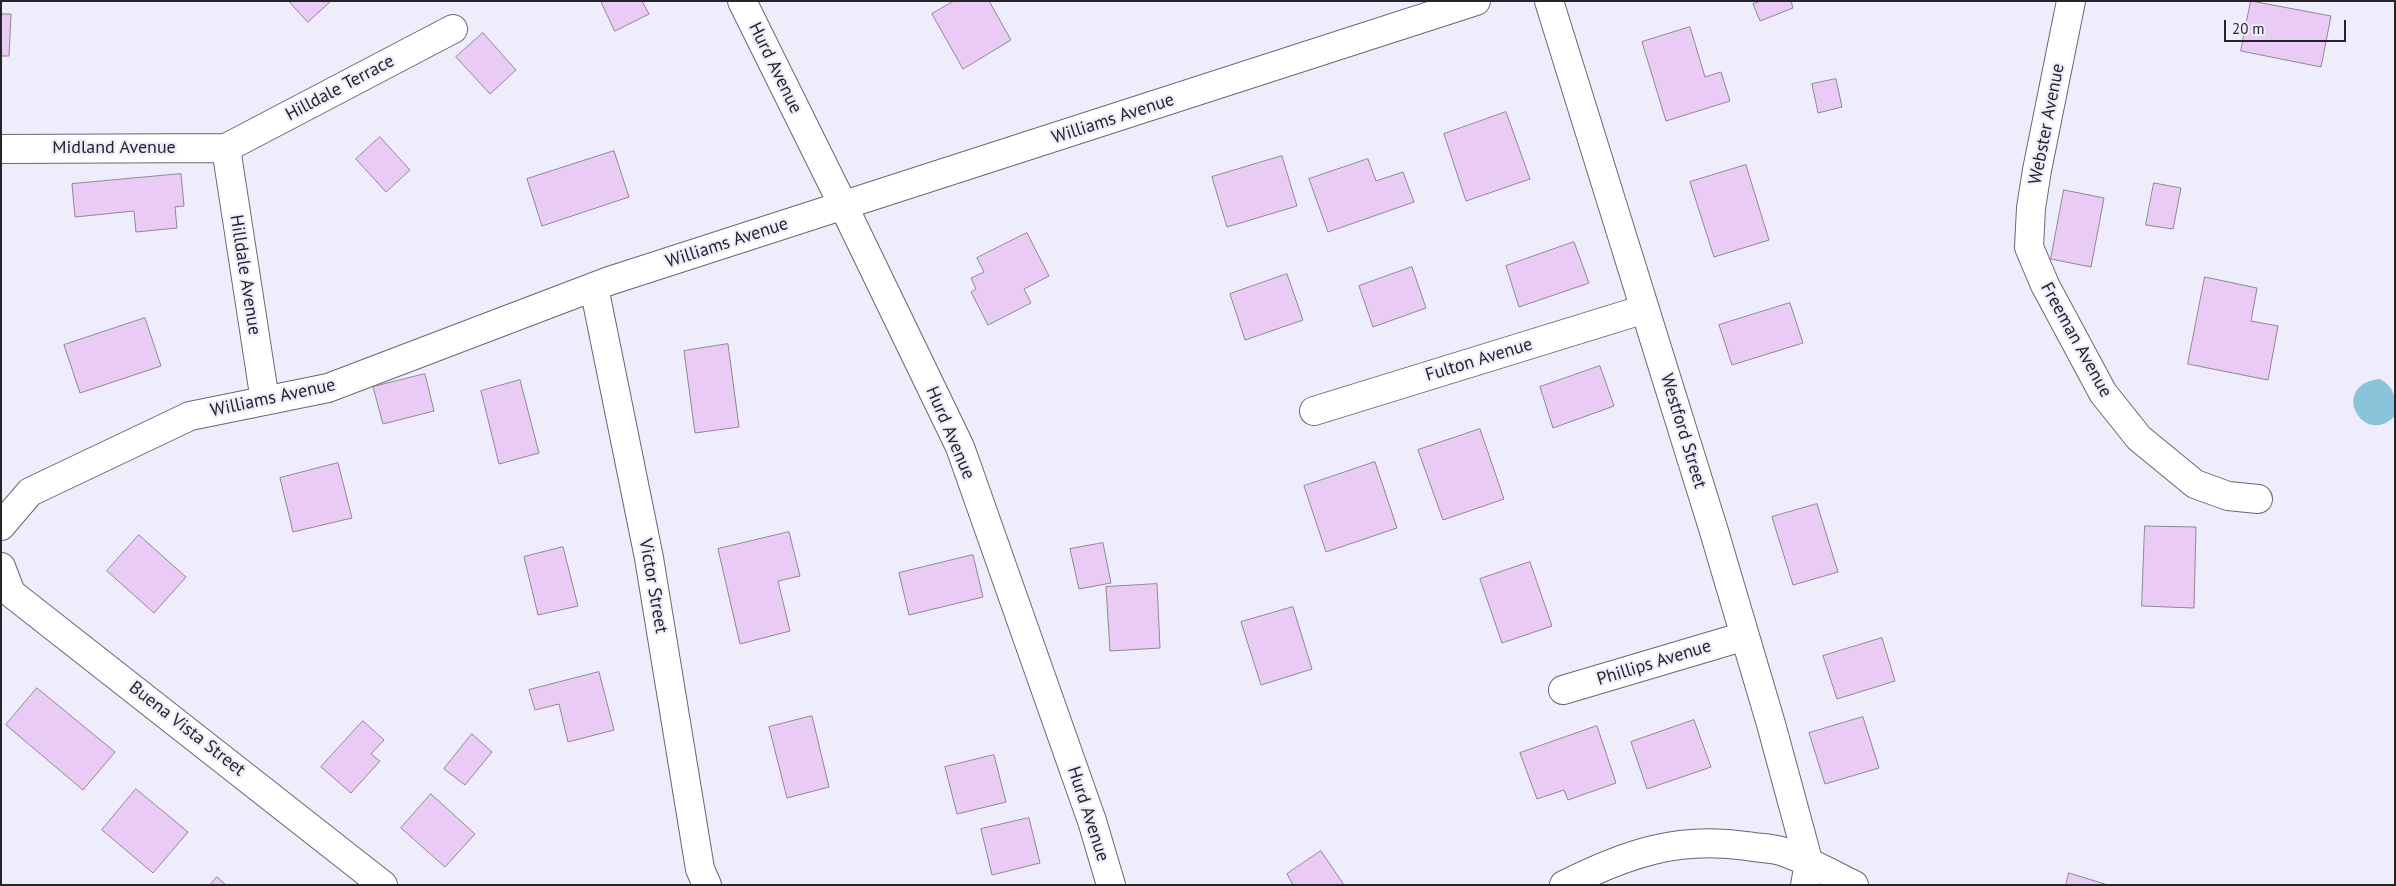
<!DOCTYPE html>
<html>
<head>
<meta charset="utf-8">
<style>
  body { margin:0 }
  #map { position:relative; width:2396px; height:886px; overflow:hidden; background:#efedfb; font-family:"PT Sans",sans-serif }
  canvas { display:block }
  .frame { position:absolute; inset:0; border:2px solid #242429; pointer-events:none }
  .scale { position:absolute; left:2224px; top:20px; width:122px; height:22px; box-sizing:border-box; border:2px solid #242429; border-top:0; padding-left:6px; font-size:15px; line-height:18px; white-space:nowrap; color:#242429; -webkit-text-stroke:4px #efedfb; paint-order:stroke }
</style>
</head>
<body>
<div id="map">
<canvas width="2396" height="886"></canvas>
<div class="frame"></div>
<div class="scale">20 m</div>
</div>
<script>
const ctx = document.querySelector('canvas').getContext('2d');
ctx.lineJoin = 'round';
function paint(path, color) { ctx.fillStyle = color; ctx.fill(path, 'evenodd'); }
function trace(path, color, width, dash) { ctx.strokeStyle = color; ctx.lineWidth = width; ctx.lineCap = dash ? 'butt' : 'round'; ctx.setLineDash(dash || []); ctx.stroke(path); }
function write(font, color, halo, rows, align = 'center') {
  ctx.font = font + ' "PT Sans",sans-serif'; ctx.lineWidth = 4.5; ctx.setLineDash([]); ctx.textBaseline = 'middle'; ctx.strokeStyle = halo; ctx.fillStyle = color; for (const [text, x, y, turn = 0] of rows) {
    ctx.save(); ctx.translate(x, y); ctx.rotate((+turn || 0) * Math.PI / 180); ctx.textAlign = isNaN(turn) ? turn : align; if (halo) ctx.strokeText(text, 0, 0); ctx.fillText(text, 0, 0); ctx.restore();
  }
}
paint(new Path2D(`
  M 2380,379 C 2396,388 2395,397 2395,416 C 2363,449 2328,384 2380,379 Z`), '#8ac3da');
const building = new Path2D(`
  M 289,1 L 331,1 L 308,22 Z
  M 601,1 L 642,1 L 649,14 L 615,31 Z
  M 954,1 L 989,1 L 1011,40 L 963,69 L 932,14 Z
  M 1761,1 L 1791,1 L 1793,8 L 1760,21 L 1753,4 Z
  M 2251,1 L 2331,16 L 2321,67 L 2241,51 Z
  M 1,14 L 11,14 L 9,56 L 1,56 Z
  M 1690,27 L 1705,77 L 1721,72 L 1730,101 L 1666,121 L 1642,42 Z
  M 483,33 L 516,70 L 490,94 L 456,57 Z
  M 1836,79 L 1842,107 L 1818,113 L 1812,84 Z
  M 1506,112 L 1530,179 L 1466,201 L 1444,134 Z
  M 380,137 L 410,170 L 386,192 L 356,159 Z
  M 614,151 L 629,197 L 542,226 L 527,179 Z
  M 1282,156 L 1297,206 L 1227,227 L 1212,177 Z
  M 1368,159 L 1376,181 L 1403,172 L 1414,202 L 1328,232 L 1309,179 Z
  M 1746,165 L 1769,240 L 1714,257 L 1690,182 Z
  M 181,174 L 184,206 L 175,207 L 177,228 L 136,232 L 134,211 L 75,217 L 72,184 Z
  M 2154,183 L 2181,188 L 2173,229 L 2146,225 Z
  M 2064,190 L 2104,198 L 2091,267 L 2051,259 Z
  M 1027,233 L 1049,276 L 1024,289 L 1031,303 L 988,325 L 971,292 L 976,289 L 971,278 L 984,272 L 977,258 Z
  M 1574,242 L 1589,283 L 1519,307 L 1506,266 Z
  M 1412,267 L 1426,308 L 1373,327 L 1359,286 Z
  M 1287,274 L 1303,320 L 1245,340 L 1230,294 Z
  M 2205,277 L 2257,288 L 2251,321 L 2278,326 L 2268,380 L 2188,364 Z
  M 1790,303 L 1803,343 L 1732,365 L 1719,325 Z
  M 145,318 L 161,366 L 80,393 L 64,345 Z
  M 728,344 L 739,427 L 695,433 L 684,351 Z
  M 1600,366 L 1614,406 L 1553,428 L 1540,387 Z
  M 425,374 L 434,411 L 383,424 L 373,387 Z
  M 520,380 L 539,453 L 499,464 L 481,391 Z
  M 1480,429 L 1504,499 L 1443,520 L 1418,450 Z
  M 1375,462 L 1397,528 L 1326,552 L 1304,486 Z
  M 338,463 L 352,518 L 293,532 L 280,478 Z
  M 1817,504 L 1838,572 L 1793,585 L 1772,517 Z
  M 2145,526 L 2196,527 L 2194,608 L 2142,606 Z
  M 789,532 L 800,576 L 778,581 L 790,631 L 740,644 L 718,549 Z
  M 139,535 L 186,577 L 154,613 L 107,571 Z
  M 1103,543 L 1111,583 L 1079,589 L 1070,549 Z
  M 563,547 L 578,606 L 538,615 L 524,557 Z
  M 973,555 L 983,597 L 909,615 L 899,573 Z
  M 1530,562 L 1552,626 L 1502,643 L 1480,579 Z
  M 1157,584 L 1160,648 L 1110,651 L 1106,587 Z
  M 1293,607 L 1312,669 L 1261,685 L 1241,622 Z
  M 1882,638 L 1895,681 L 1837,699 L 1823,656 Z
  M 599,672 L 614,730 L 568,742 L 559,704 L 535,710 L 529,690 Z
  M 37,688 L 115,752 L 83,790 L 6,725 Z
  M 812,716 L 829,787 L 787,798 L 769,727 Z
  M 1863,717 L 1879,768 L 1825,784 L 1809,733 Z
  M 1694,720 L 1711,767 L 1647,789 L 1631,742 Z
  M 363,721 L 384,740 L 371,754 L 380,761 L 351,793 L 321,767 Z
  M 1597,726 L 1616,783 L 1568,800 L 1564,790 L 1537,799 L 1520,753 Z
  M 472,734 L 492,752 L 465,785 L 444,769 Z
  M 994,755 L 1006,802 L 957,814 L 945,767 Z
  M 136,789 L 188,832 L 153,873 L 102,830 Z
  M 431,794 L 475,834 L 445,867 L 401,828 Z
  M 1029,818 L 1040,863 L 992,875 L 981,829 Z
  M 1321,851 L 1344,885 L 1293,885 L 1287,874 Z
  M 2069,873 L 2108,885 L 2066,885 Z
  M 217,877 L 226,885 L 210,885 Z`);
paint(building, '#eacbf6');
trace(building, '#8f8792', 1);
const minor = new Path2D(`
  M 742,1 L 843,205 L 960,447 L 1092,821 L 1111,885
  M 1549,1 L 1713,528 L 1771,724 L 1809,864 L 1805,885
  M 2071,1 L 2037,170 L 2031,208 L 2029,247 L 2045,285 L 2103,393 L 2139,438 L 2195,484 L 2228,496 L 2258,499
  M 226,148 L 265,401
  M 1,149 L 226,148 L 453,29
  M 594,287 L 649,558 L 700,869 L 707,885
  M 1314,411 L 1645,309
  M 1,526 L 30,492 L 190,416 L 328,388 L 609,281 L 1476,1
  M 1,567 L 11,593 L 383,885
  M 1563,690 L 1745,636
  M 1564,885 C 1626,854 1677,836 1747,846 C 1758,848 1770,848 1781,851 C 1805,859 1830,873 1854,885`);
trace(minor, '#686772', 30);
trace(minor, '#fff', 28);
write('18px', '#242429', '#efedfb', [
  ["Hurd Avenue",775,68,64],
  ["Hilldale Terrace",340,88,-28],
  ["Williams Avenue",1113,119,-18],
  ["Webster Avenue",2047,124,-79],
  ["Midland Avenue",114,148],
  ["Williams Avenue",727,243,-18],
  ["Hilldale Avenue",245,275,81],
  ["Freeman Avenue",2076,340,61],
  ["Fulton Avenue",1479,360,-17],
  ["Williams Avenue",273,398,-12],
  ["Westford Street",1683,431,73],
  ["Hurd Avenue",950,433,67],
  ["Victor Street",653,586,80],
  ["Phillips Avenue",1654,663,-17],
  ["Buena Vista Street",187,729,38],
  ["Hurd Avenue",1088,814,72]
]);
</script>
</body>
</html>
